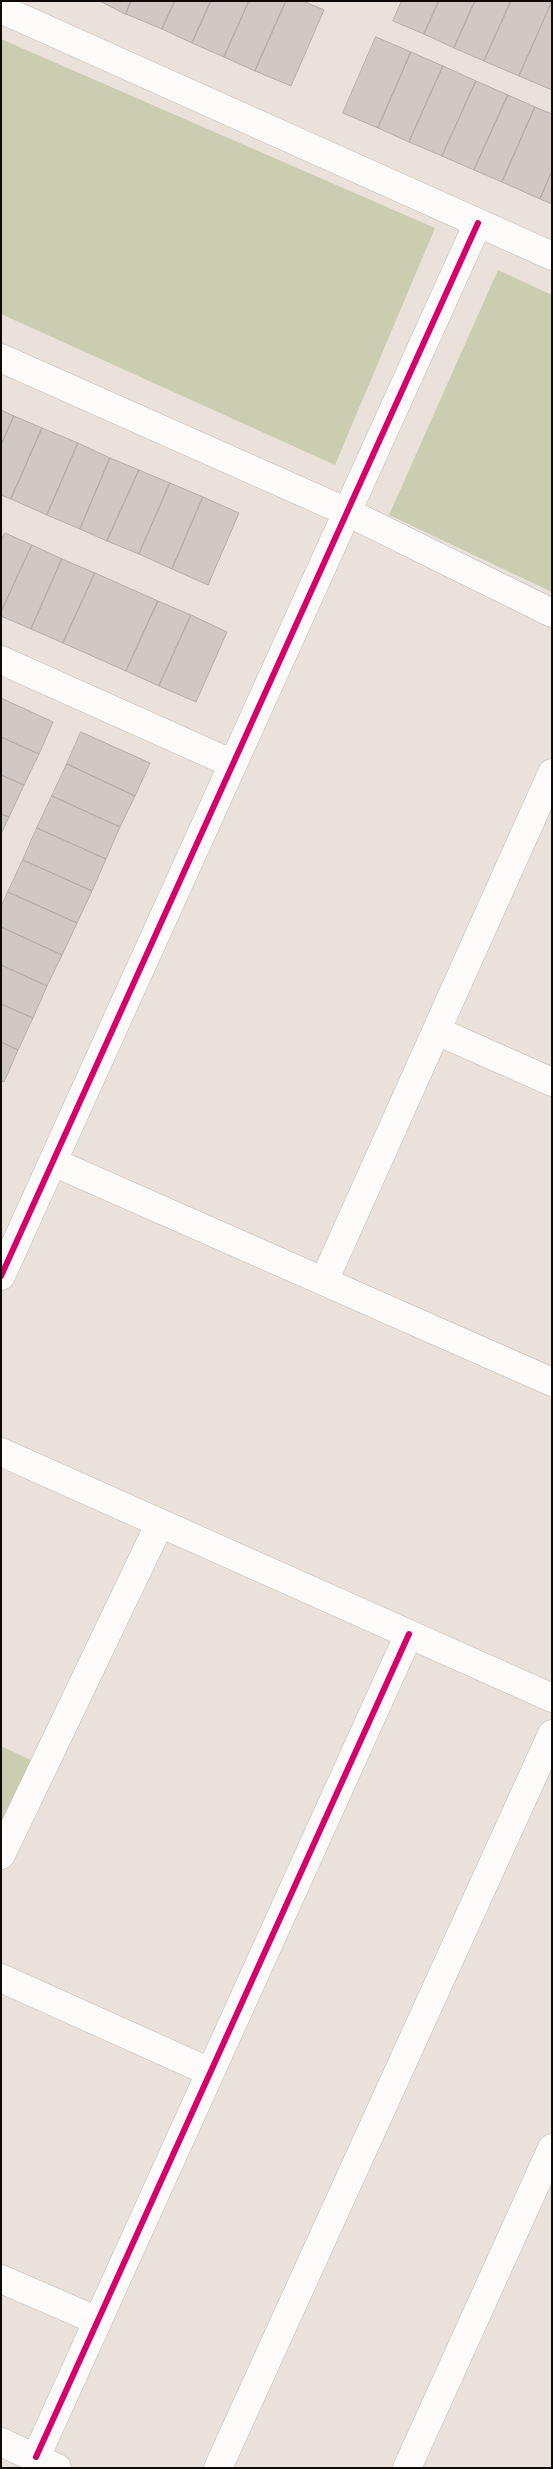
<!DOCTYPE html>
<html>
<head>
<meta charset="utf-8">
<style>
  body { margin:0 }
  #map { position:relative; width:553px; height:2469px; overflow:hidden; background:#eae2da; font-family:Inter,sans-serif }
  canvas { display:block }
  .frame { position:absolute; inset:0; border:2px solid #0f0a06; pointer-events:none }
</style>
</head>
<body>
<div id="map">
<canvas width="553" height="2469"></canvas>
<div class="frame"></div>
</div>
<script>
const ctx = document.querySelector('canvas').getContext('2d');
ctx.lineJoin = 'round';
function paint(path, color) { ctx.fillStyle = color; ctx.fill(path, 'evenodd'); }
function trace(path, color, width, dash) { ctx.strokeStyle = color; ctx.lineWidth = width; ctx.lineCap = dash ? 'butt' : 'round'; ctx.setLineDash(dash || []); ctx.stroke(path); }
paint(new Path2D(`
  M 1,39 L 435,228 L 335,465 L 1,314 Z
  M 498,270 L 552,295 L 552,592 L 389,515 Z
  M 1,1746 L 31,1760 L 1,1823 Z`), '#cbcdb0');
const building = new Path2D(`
  M 100,1 L 131,1 L 126,14 Z
  M 131,1 L 175,1 L 162,29 L 126,14 Z
  M 175,1 L 211,1 L 192,43 L 162,29 Z
  M 211,1 L 249,1 L 224,57 L 192,43 Z
  M 249,1 L 286,1 L 255,71 L 224,57 Z
  M 286,1 L 303,1 L 324,10 L 291,86 L 255,71 Z
  M 402,1 L 439,1 L 424,34 L 393,21 Z
  M 439,1 L 475,1 L 454,48 L 424,34 Z
  M 475,1 L 511,1 L 484,61 L 454,48 Z
  M 511,1 L 552,1 L 519,76 L 484,61 Z
  M 552,2 L 552,90 L 519,76 Z
  M 376,37 L 411,52 L 378,128 L 343,113 Z
  M 411,52 L 443,66 L 409,142 L 378,128 Z
  M 443,66 L 476,81 L 442,156 L 409,142 Z
  M 476,81 L 508,95 L 474,170 L 442,156 Z
  M 508,95 L 535,107 L 502,182 L 474,170 Z
  M 535,107 L 552,114 L 552,171 L 540,199 L 502,182 Z
  M 552,171 L 552,204 L 540,199 Z
  M 1,410 L 14,416 L 1,445 Z
  M 14,416 L 42,428 L 11,499 L 1,495 L 1,445 Z
  M 42,428 L 78,443 L 47,515 L 11,499 Z
  M 78,443 L 110,458 L 80,529 L 47,515 Z
  M 110,458 L 139,470 L 107,541 L 80,529 Z
  M 139,470 L 170,483 L 139,554 L 107,541 Z
  M 170,483 L 203,497 L 172,569 L 139,554 Z
  M 203,497 L 239,513 L 208,585 L 172,569 Z
  M 5,533 L 32,545 L 1,612 L 1,541 Z
  M 32,545 L 62,559 L 31,629 L 1,616 L 1,612 Z
  M 62,559 L 95,573 L 63,643 L 31,629 Z
  M 95,573 L 158,601 L 126,671 L 63,643 Z
  M 158,601 L 191,615 L 159,686 L 126,671 Z
  M 191,615 L 227,632 L 196,702 L 159,686 Z
  M 1,698 L 53,722 L 39,754 L 1,737 Z
  M 81,732 L 150,763 L 135,796 L 67,764 Z
  M 1,737 L 39,754 L 24,785 L 1,775 Z
  M 67,764 L 135,796 L 120,827 L 52,796 Z
  M 1,775 L 24,785 L 9,817 L 1,814 Z
  M 52,796 L 120,827 L 106,859 L 37,828 Z
  M 1,814 L 9,817 L 1,834 Z
  M 37,828 L 106,859 L 92,891 L 23,860 Z
  M 23,860 L 92,891 L 77,923 L 8,892 Z
  M 8,892 L 77,923 L 62,955 L 1,927 L 1,907 Z
  M 1,927 L 62,955 L 47,986 L 1,965 Z
  M 1,965 L 47,986 L 33,1018 L 1,1004 Z
  M 1,1004 L 33,1018 L 18,1050 L 1,1042 Z
  M 1,1042 L 18,1050 L 4,1082 L 1,1081 Z`);
paint(building, '#d0c9c3');
trace(building, '#b5aea8', 1);
const street = new Path2D(`
  M 1,9 L 552,256
  M 1,358 L 347,512 L 552,613
  M 1,660 L 233,764
  M 437,1031 L 552,1082
  M 53,1162 L 552,1382
  M 1,1276 L 478,223
  M 324,1281 L 552,773
  M 1,1452 L 552,1698
  M 1,1855 L 160,1523
  M 1,1978 L 210,2072
  M 1,2279 L 98,2321
  M 1,2442 L 57,2468
  M 36,2457 L 409,1634
  M 218,2468 L 552,1734
  M 407,2468 L 552,2148`);
trace(street, '#c2bcb6', 29);
trace(street, '#fcfbf9', 28);
trace(new Path2D(`
  M 1,1276 L 478,223
  M 36,2457 L 409,1634`), '#d6006c', 6);
</script>
</body>
</html>
